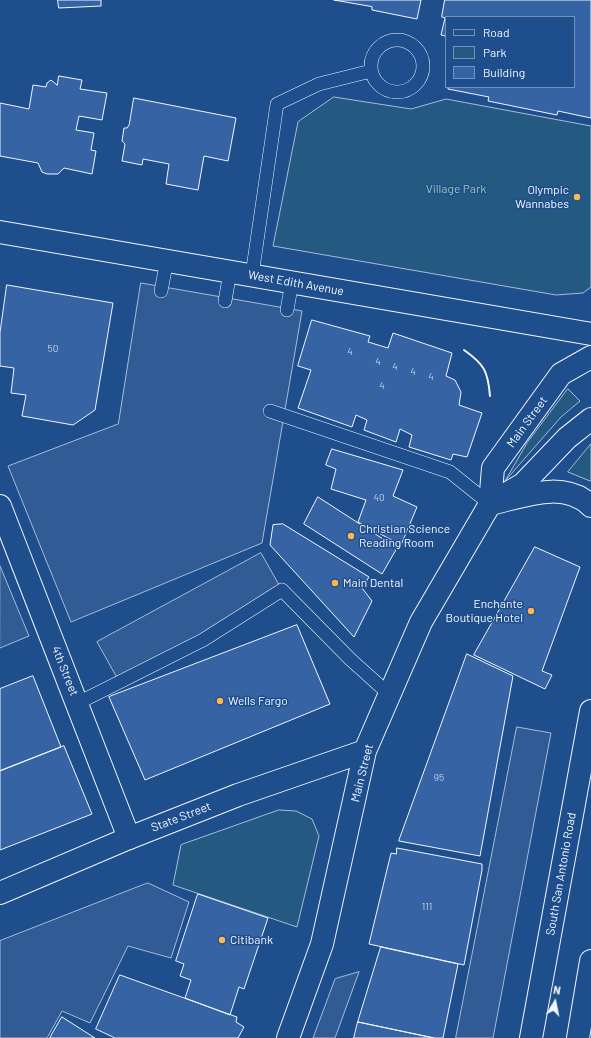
<!DOCTYPE html>
<html>
<head>
<meta charset="utf-8">
<style>
  body { margin:0 }
  #map { position:relative; width:591px; height:1038px; overflow:hidden; background:#1f4e8c; font-family:Barlow,sans-serif }
  canvas { display:block }
  .legend { position:absolute; left:445px; top:16px; width:130px; height:72px; box-sizing:border-box; background:#1f4e8c; border:1px solid #7391ba; margin:0; padding:5px 7px; list-style:none; font-size:12px; color:#f2f6ff }
  .legend li { display:flex; align-items:center; gap:8px; height:20px }
  .legend b { width:20px; border:1px solid #7391ba }
  .north { position:absolute; left:535px; top:982px; width:40px; height:40px; -webkit-text-stroke:3px #1f4e8c; paint-order:stroke; rotate:10deg; font-size:11px; font-weight:700; line-height:16px; text-align:center; color:#f2f6ff }
  .north::after { content:''; display:block; margin:auto; width:14px; height:18px; background:#f2f6ff; clip-path:polygon(50% 0,100% 100%,50% 72%,0 100%) }
</style>
</head>
<body>
<div id="map">
<canvas width="591" height="1038"></canvas>
<ul class="legend">
<li><b style="height:5px;background:#1f4e8c"></b>Road</li>
<li><b style="height:11px;background:#245a82"></b>Park</li>
<li><b style="height:11px;background:#3563a3"></b>Building</li>
</ul>
<div class="north">N</div>
</div>
<script>
const ctx = document.querySelector('canvas').getContext('2d');
ctx.lineJoin = 'round';
function paint(path, color) { ctx.fillStyle = color; ctx.fill(path, 'evenodd'); }
function trace(path, color, width, dash) { ctx.strokeStyle = color; ctx.lineWidth = width; ctx.lineCap = dash ? 'butt' : 'round'; ctx.setLineDash(dash || []); ctx.stroke(path); }
function write(font, color, halo, rows, align = 'center') {
  ctx.font = font + ' Barlow,sans-serif'; ctx.lineWidth = 3; ctx.setLineDash([]); ctx.textBaseline = 'middle'; ctx.strokeStyle = halo; ctx.fillStyle = color; for (const [text, x, y, turn = 0] of rows) {
    ctx.save(); ctx.translate(x, y); ctx.rotate((+turn || 0) * Math.PI / 180); ctx.textAlign = isNaN(turn) ? turn : align; if (halo) ctx.strokeText(text, 0, 0); ctx.fillText(text, 0, 0); ctx.restore();
  }
}
const green = new Path2D(`
  M 334,97 L 411,109 L 446,99 L 591,126 L 591,287 L 583,293 L 556,295 L 273,246 L 298,122 Z
  M 568,389 L 580,401 L 561,417 L 505,481 L 527,443 Z
  M 591,444 L 591,480 L 590,481 L 568,472 Z
  M 279,810 L 296,811 L 312,819 L 319,836 L 297,927 L 173,885 L 181,845 Z`);
paint(green, '#245a82');
trace(green, '#a8bbd7', 1);
const parking = new Path2D(`
  M 141,283 L 302,311 L 262,543 L 71,622 L 8,466 L 118,424 Z
  M 261,553 L 282,590 L 120,683 L 97,642 Z
  M 0,566 L 29,636 L 0,648 Z
  M 517,727 L 551,733 L 493,1038 L 456,1038 Z
  M 148,883 L 189,902 L 171,958 L 128,946 L 90,1023 L 62,1011 L 47,1038 L 0,1038 L 0,941 Z
  M 359,972 L 335,1038 L 313,1038 L 335,979 Z`);
paint(parking, '#305b95');
trace(parking, '#a8bbd7', 1);
const building = new Path2D(`
  M 58,0 L 101,0 L 101,6 L 59,8 Z
  M 334,0 L 421,0 L 417,19 L 372,10 L 372,7 Z
  M 445,0 L 591,0 L 591,118 L 558,111 L 557,115 L 488,101 L 489,97 L 448,89 L 448,87 L 574,87 L 574,17 L 446,17 L 446,36 L 441,35 L 445,18 L 442,17 Z
  M 59,76 L 82,80 L 80,89 L 107,93 L 102,120 L 79,116 L 76,130 L 94,133 L 91,150 L 96,151 L 92,174 L 64,168 L 58,174 L 47,174 L 42,172 L 38,163 L 0,156 L 0,103 L 29,109 L 33,85 L 46,87 L 47,83 L 51,80 L 57,85 Z
  M 134,98 L 236,118 L 228,161 L 204,156 L 198,190 L 166,184 L 169,164 L 143,159 L 142,165 L 122,161 L 125,144 L 122,141 L 124,128 L 127,128 L 129,125 Z
  M 7,285 L 113,303 L 95,410 L 73,425 L 22,416 L 26,395 L 11,393 L 14,368 L 0,366 L 0,333 Z
  M 312,320 L 370,336 L 368,342 L 388,348 L 393,333 L 452,353 L 446,376 L 455,380 L 461,392 L 459,405 L 482,413 L 467,457 L 453,454 L 451,460 L 409,447 L 412,435 L 400,429 L 396,442 L 364,430 L 367,420 L 356,415 L 352,427 L 298,408 L 311,370 L 298,366 Z
  M 332,449 L 403,470 L 393,496 L 417,507 L 401,545 L 358,522 L 366,500 L 331,489 L 336,469 L 326,465 Z
  M 318,497 L 397,548 L 382,574 L 304,524 Z
  M 283,524 L 369,577 L 362,588 L 372,601 L 354,637 L 270,545 L 273,525 Z
  M 535,547 L 580,567 L 542,671 L 552,675 L 545,689 L 474,655 Z
  M 297,625 L 330,704 L 145,780 L 109,697 Z
  M 467,654 L 513,676 L 480,856 L 399,841 Z
  M 33,676 L 61,747 L 0,771 L 0,689 Z
  M 64,746 L 92,814 L 0,850 L 0,771 Z
  M 397,848 L 482,864 L 482,870 L 464,965 L 369,944 L 391,853 L 396,854 Z
  M 198,894 L 268,918 L 244,989 L 239,987 L 230,1015 L 185,998 L 191,980 L 180,976 L 184,964 L 176,961 Z
  M 381,947 L 458,964 L 443,1038 L 434,1038 L 358,1022 Z
  M 120,975 L 237,1017 L 236,1022 L 244,1027 L 238,1038 L 115,1038 L 96,1029 Z
  M 62,1017 L 95,1038 L 50,1038 Z
  M 358,1022 L 434,1038 L 354,1038 Z`);
paint(building, '#3563a3');
trace(building, '#f2f6ff', 1);
const service = new Path2D(`
  M371 66a26 26 0 1 1 52 0a26 26 0 1 1-52 0Z
  M 252,275 L 277,104 L 319,84 L 371,71
  M 161,291 L 167,260
  M 225,301 L 230,272
  M 287,310 L 292,282
  M 270,411 L 450,472 L 490,504
  M 78,703 L 203,640 L 282,590 L 350,659 L 390,695`);
const minor = new Path2D(`
  M 0,506 L 129,838`);
const tertiary = new Path2D(`
  M 0,232 L 591,334
  M 496,500 L 523,484 L 567,438 L 591,419
  M 0,893 L 129,838 L 238,795 L 365,751
  M 288,1038 L 322,944 L 365,751 L 421,622 L 490,504 L 493,468 L 561,374 L 591,357`);
const primary = new Path2D(`
  M 490,504 C 522,497 564,479 591,506
  M 531,1038 L 591,711
  M 578,1038 L 591,961`);
trace(service, '#f2f6ff', 14);
trace(minor, '#f2f6ff', 24);
trace(tertiary, '#f2f6ff', 24);
trace(primary, '#f2f6ff', 24);
trace(service, '#1f4e8c', 13);
trace(minor, '#1f4e8c', 22);
trace(tertiary, '#1f4e8c', 22);
trace(primary, '#1f4e8c', 22);
trace(new Path2D(`
  M 464,350 C 484,364 488,371 490,396`), '#f2f6ff', 2);
for (const [x, y, r, color] of [
  [577,197,4,"#ffb74d"],
  [351,536,4,"#ffb74d"],
  [335,583,4,"#ffb74d"],
  [531,611,4,"#ffb74d"],
  [220,701,4,"#ffb74d"],
  [222,940,4,"#ffb74d"]
]) { const dot = new Path2D(); dot.arc(x, y, r, 0, 2 * Math.PI); ctx.fillStyle = color; ctx.fill(dot); trace(dot, '#1f4e8c', 1.5); }
write('10px', '#c3d1e8', null, [
  ["50",53,349],
  ["4",350,352],
  ["4",378,362],
  ["4",395,367],
  ["4",413,372],
  ["4",431,377],
  ["4",382,386],
  ["40",379,498],
  ["95",439,778],
  ["111",427,907]
]);
write('12px', '#97c8a6', '#1f4e8c', [
  ["Village Park",456,189]
]);
write('12px', '#f2f6ff', '#1f4e8c', [
  ["Olympic",569,190,"right"],
  ["Wannabes",569,204,"right"],
  ["Christian Science",359,529],
  ["Reading Room",359,543],
  ["Main Dental",343,583],
  ["Enchante",523,604,"right"],
  ["Boutique Hotel",523,618,"right"],
  ["Wells Fargo",228,701],
  ["Citibank",230,940]
], 'left');
write('12px', '#f2f6ff', '#1f4e8c', [
  ["West Edith Avenue",296,283,10],
  ["Main Street",527,422,-54],
  ["4th Street",65,671,68],
  ["Main Street",362,773,-76],
  ["State Street",181,817,-21],
  ["South San Antonio Road",561,874,-80]
]);
</script>
</body>
</html>
